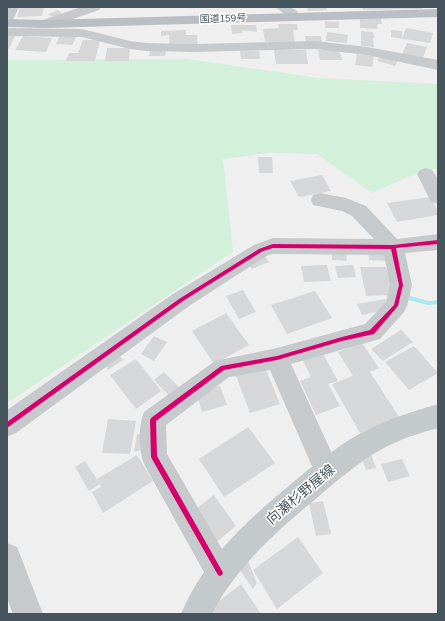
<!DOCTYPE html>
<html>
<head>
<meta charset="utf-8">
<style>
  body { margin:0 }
  #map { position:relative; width:445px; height:621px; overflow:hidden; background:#f0efef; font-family:Helvetica,sans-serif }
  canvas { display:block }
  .frame { position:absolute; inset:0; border:8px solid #46555d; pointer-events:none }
</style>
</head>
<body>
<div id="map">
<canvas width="445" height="621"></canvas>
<div class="frame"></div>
</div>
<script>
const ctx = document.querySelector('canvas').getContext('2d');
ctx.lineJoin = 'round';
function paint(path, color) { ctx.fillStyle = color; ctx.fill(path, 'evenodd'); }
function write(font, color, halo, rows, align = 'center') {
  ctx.font = font + ' Helvetica,"Noto Sans JP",sans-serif'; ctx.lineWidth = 3; ctx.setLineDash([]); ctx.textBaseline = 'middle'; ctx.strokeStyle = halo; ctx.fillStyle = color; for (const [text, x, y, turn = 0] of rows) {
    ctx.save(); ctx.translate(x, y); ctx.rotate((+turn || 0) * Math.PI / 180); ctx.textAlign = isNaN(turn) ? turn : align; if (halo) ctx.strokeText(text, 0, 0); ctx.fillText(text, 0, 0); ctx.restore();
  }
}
paint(new Path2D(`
  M 188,59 L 319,78 L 438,84 L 438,169 L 426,169 L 372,193 L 317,154 L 269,153 L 223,159 L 233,252 L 7,403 L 7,60 Z`), '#d3f0db');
paint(new Path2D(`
  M 405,295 L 407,295 L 428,301 L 438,300 L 438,304 L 428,305 L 405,299 L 404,297 Z`), '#a6e9ef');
paint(new Path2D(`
  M 20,7 L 44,7 L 42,16 L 17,17 Z
  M 307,7 L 326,7 L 327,10 L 308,11 Z
  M 362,7 L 422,7 L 423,9 L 363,10 Z
  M 58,10 L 63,14 L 53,18 L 48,14 Z
  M 360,19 L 381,19 L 382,24 L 377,24 L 378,29 L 360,28 Z
  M 325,21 L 339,22 L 339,28 L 325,28 Z
  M 278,24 L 297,24 L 298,30 L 293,30 L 295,42 L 265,42 L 263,29 L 279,28 Z
  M 231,25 L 256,25 L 257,32 L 242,30 L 243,33 L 232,34 Z
  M 406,28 L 433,33 L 430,43 L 391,37 L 391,30 L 402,31 L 402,38 Z
  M 186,30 L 186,35 L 197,35 L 198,45 L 170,46 L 169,35 L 161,36 L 161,31 Z
  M 361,31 L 373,32 L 375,38 L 373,38 L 374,47 L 361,46 Z
  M 327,32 L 348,35 L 347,43 L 326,41 Z
  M 60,35 L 77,36 L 72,45 L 56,44 Z
  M 7,36 L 15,36 L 7,52 Z
  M 23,36 L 52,38 L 46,52 L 15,50 Z
  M 305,36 L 321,36 L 322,43 L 306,43 Z
  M 83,40 L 100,40 L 95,61 L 66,61 L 69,53 L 78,53 Z
  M 407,43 L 427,47 L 423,58 L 402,54 Z
  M 107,48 L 130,48 L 129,61 L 105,61 Z
  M 150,50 L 166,50 L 165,56 L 149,56 Z
  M 274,50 L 306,50 L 308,64 L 276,64 Z
  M 318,50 L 339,50 L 342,60 L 320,60 Z
  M 240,51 L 259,51 L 260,59 L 241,59 Z
  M 357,54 L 374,56 L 372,67 L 355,65 Z
  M 381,56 L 398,60 L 395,66 L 377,61 Z
  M 258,157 L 272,157 L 273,173 L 259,173 Z
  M 322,175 L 331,191 L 299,197 L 290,181 Z
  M 430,197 L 438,211 L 438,215 L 397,222 L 387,203 Z
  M 368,249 L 388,250 L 390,261 L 369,260 Z
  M 263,253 L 269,262 L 252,269 L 245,260 Z
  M 332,253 L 346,253 L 347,261 L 332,260 Z
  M 327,265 L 331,281 L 304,282 L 301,266 Z
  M 353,265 L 356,277 L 338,278 L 335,266 Z
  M 360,267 L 386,267 L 394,295 L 366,296 Z
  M 243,290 L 256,312 L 239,319 L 226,296 Z
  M 315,291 L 332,318 L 287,334 L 271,305 Z
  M 385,299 L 390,309 L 362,315 L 357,304 Z
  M 226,313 L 249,345 L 214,364 L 192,331 Z
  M 401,330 L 413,342 L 383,361 L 371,349 Z
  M 154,336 L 167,342 L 154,361 L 141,354 Z
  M 362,343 L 379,368 L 370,372 L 399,417 L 360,433 L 332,384 L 353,376 L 338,352 Z
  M 414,346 L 438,373 L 409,390 L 385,362 Z
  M 321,350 L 338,381 L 328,384 L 340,406 L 316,415 L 300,381 L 311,377 L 301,357 Z
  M 118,354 L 123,360 L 108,370 L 103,363 Z
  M 136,359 L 161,391 L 136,409 L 110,375 Z
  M 264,365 L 280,404 L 250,413 L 235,373 Z
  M 164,372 L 181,389 L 171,398 L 154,380 Z
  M 220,386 L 227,405 L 202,412 L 196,392 Z
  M 108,419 L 136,421 L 130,454 L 102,453 Z
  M 248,427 L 275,463 L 224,497 L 199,459 Z
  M 137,434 L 146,434 L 144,449 L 134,452 Z
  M 371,454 L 376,468 L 366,470 L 362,459 Z
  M 137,455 L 153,481 L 103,513 L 92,492 L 101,487 L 97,479 Z
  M 402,459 L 410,476 L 388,482 L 381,464 Z
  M 85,461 L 100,484 L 89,491 L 75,467 Z
  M 214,495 L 236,526 L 215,543 L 193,511 Z
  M 323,501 L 331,534 L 316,536 L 309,503 Z
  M 298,537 L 323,573 L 277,609 L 253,570 Z
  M 248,561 L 257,583 L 253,589 L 239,569 Z
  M 241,584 L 261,614 L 212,614 L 209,609 Z`), '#d6d7d8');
paint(new Path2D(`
  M 7,7 L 19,7 L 12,22 L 7,23 Z
  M 81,7 L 101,7 L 99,10 L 50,27 L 40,27 L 38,24 L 40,21 Z
  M 275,7 C 287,7 295,5 301,17 L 299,20 L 289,20 L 286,15 Z
  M 7,28 L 82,29 L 130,41 L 146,43 L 196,44 L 315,41 L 367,47 L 438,60 L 438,70 L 367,55 L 315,49 L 196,52 L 146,51 L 130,49 L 82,37 L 7,36 Z
  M 426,168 L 432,170 L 438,179 L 438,204 L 431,202 L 417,174 L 420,170 Z
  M 320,193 L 346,198 L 366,206 L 397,239 L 438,234 L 438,250 L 405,253 L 412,285 L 407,306 L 404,312 L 380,339 L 291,364 L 340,471 L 336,480 L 327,484 L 318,480 L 270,370 L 229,377 L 166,425 L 167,454 L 230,563 L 235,573 L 230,583 L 220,588 L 210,583 L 145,466 C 138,451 138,427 144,412 L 215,361 L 277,348 L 365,324 L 386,302 L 390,285 L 384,255 L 273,254 L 268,255 L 189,306 L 16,433 L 7,437 L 7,410 L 173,294 L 254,245 L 273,238 L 374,239 L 352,216 L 342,211 L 313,205 L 311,200 L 313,195 Z
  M 7,543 L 17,547 L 43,614 L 13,614 L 7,598 Z`), '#c6cacc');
paint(new Path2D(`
  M 438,404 L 438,428 C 419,433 401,439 384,448 C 360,461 339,479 318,497 C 278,530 236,567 212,614 L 181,614 C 204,558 251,517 297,479 C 319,461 341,443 367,430 C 389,419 414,411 438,404 Z`), '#c4c9cb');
paint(new Path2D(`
  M 438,9 L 438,17 L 45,28 L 7,27 L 7,19 L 45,20 Z`), '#b9bfc4');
paint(new Path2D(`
  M 438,240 L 438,244 L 396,248 L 403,285 L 398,306 L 374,334 L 342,341 L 277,360 L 224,370 L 156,421 L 157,456 L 222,571 L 223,573 L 222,575 L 220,576 L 218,575 L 152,459 L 151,457 L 150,420 L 151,418 L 221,366 L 277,356 L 342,337 L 370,330 L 394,305 L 399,285 L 391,249 L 273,248 L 263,251 L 183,301 L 7,428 L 7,422 L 179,299 L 259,249 L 273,244 L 393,245 Z`), '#d6006c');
write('10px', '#46555d', '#fff', [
  ["国道159号",223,19,-2]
]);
write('14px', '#46555d', '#fff', [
  ["向瀬杉野屋線",301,495,-40]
]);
</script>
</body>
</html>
